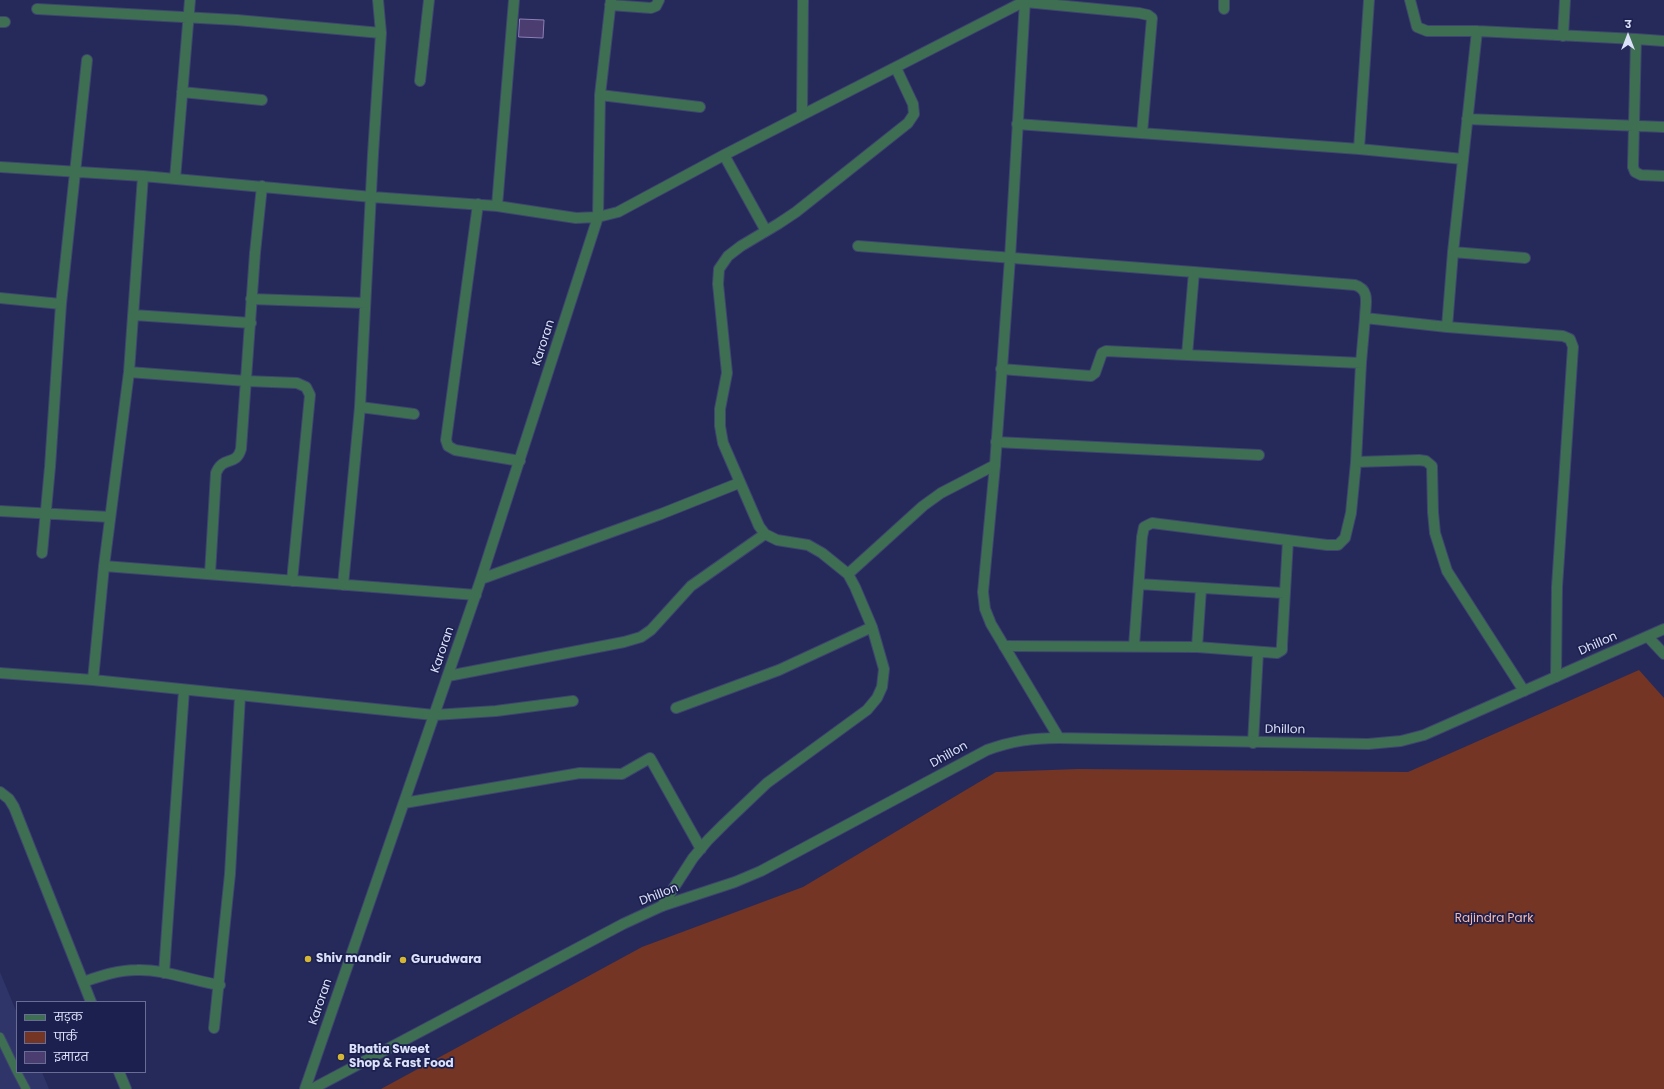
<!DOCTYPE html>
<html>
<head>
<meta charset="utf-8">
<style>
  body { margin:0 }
  #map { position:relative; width:1664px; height:1089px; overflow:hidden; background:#252a5a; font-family:Poppins,"Noto Sans Devanagari",sans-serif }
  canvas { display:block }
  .legend { position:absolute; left:16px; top:1001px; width:130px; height:72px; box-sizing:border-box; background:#1c204e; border:1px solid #696d93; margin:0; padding:5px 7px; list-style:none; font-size:12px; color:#dce1fa }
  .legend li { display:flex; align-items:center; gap:8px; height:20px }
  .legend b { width:20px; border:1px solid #696d93 }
  .north { position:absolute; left:1608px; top:16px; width:40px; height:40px; -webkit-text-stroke:3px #1c204e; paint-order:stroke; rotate:0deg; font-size:11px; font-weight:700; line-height:16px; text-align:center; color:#dce1fa }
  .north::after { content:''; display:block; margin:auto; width:14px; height:18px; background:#dce1fa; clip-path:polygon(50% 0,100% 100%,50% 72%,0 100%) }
</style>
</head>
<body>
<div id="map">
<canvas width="1664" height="1089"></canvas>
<ul class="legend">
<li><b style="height:5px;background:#3f6f52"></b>सड़क</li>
<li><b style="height:11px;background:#743525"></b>पार्क</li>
<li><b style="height:11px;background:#4c3d70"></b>इमारत</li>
</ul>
<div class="north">उ</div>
</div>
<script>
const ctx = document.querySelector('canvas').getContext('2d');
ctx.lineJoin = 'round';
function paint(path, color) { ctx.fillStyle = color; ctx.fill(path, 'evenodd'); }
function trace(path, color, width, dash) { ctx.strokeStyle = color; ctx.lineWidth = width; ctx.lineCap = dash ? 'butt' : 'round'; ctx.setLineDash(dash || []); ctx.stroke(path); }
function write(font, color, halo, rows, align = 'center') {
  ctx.font = font + ' Poppins,sans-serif'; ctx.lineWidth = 3.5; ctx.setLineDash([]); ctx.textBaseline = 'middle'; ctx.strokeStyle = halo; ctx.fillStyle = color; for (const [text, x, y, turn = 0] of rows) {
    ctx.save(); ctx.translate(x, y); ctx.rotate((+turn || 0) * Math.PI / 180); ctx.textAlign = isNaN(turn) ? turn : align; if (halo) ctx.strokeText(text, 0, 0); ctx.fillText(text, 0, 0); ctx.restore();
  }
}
paint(new Path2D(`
  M 0,972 L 17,1013 L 17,1072 L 42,1072 L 49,1089 L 0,1089 Z`), '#2f3469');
paint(new Path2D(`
  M 1639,670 L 1664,698 L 1664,1089 L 381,1089 L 642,947 L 803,887 L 996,772 L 1078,769 L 1408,772 Z`), '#743525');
const building = new Path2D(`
  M 520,19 L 544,20 L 543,38 L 519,37 Z`);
paint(building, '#4c3d70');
trace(building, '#8d7fb7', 1);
const service = new Path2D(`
  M 0,1037 L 17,1072
  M 17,1072 L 26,1089`);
const minor = new Path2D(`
  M 378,0 L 381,33
  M 1410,0 L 1417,27 L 1427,31 L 1477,31 L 1636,39 L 1633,167 L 1635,172 L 1641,175 L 1664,176
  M 1025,2 L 1139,13 L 1148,15 L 1152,18 L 1142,133
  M 610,5 L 651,8 L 656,6 L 659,0
  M 37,9 L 237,20 L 381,33 L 373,154 L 360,407
  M 1224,9 L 1224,0
  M 0,22 L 5,22
  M 1563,36 L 1565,0
  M 1636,39 L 1664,41
  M 420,81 L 429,0
  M 182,92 L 262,100
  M 600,95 L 700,107
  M 802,115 L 803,0
  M 1467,119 L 1664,127
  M 1017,124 L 1359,149 L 1463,159
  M 1359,149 L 1369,0
  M 724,155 L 766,231
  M 0,167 L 143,176 L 372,197 L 497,206 L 576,218 L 598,217 L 618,212 L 724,155 L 1027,0
  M 175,179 L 190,0
  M 478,204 L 446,440 L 448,446 L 455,450 L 520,461
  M 497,206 L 514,0
  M 858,246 L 1194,272 L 1187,355 L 1361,363 L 1365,318 L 1447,327 L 1563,336 L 1570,339 L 1573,347 L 1557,587 L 1556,677
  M 1453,252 L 1525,258
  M 1194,272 L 1355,285 C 1371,290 1365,305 1365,318
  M 0,298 L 61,304
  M 251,299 L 365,303
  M 134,315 L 251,323
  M 1447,327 L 1453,252 L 1477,31
  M 1001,369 L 1091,376 L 1095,373 L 1102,353 L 1106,351 L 1187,355
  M 129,372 L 246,381 L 297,383 L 306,387 L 310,395 L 292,581
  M 996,442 L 1259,455
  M 1356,462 L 1419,460 L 1426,461 L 1432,466 L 1433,512 L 1435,533 L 1447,571 L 1524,691
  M 0,511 L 110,517
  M 42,553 L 50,467 L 61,304 L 87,60
  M 104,566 L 476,595
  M 210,574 L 216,473 C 223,455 236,467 241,449 L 255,253 L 262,186
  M 848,574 L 923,506 L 941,493 L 995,465
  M 481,579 L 661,514 L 739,483
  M 1139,584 L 1284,593
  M 343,585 L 360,407 L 414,414
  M 1648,637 L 1664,654
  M 1004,646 L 1197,647 L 1277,653 L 1282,650 L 1282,645 L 1288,540
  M 1134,646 L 1142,537 L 1144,527 L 1152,523 L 1327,545 L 1338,545 L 1345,538 L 1351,513 L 1356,462 L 1361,363
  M 1197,647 L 1201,589
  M 0,673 L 93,680 L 434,715 L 496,711 L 573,701
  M 448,676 L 624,642 L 641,637 L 651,630 L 691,586 L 765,534
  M 93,680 L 104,566 L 129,372 L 143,176
  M 676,708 L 779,670 L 872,627
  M 1253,743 L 1258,652
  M 0,792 L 9,799 L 14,807 L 91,1002
  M 404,803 L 580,773 L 622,774 L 650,758 L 701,849
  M 662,906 L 693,858 L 708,840 L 724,824 L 767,783 L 867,710 L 877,698 L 882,687 L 884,669 L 872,627 L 855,587 L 848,574 L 822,553 L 808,545 L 777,540 L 765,534 L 759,526 L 723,443 L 720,426 L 720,409 L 727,373 L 718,284 L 719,269 L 728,256 L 741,246 L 778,224 L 796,212 L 908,123 L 914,114 L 913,104 L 896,68
  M 164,973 L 184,690
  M 83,982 C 101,976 118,970 137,970 C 163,969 193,981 220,985
  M 214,1028 L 230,874 L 240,696
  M 119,1072 L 126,1089
  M 305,1089 L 481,579 L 598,217 L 600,95 L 611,0`);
const tertiary = new Path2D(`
  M 1025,0 L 1010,258 L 995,465 L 983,592 L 985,609 L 991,624 L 1059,738
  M 312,1089 L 623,924 L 662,906 L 735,882 L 761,871 L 987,750 C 1012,741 1032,738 1059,738 L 1368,744 L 1401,741 L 1424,735 L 1664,629`);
trace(service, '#3f4470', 10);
trace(minor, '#3f4470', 12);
trace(tertiary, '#3f4470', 12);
trace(service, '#3f6f52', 8);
trace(minor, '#3f6f52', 10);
trace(tertiary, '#3f6f52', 10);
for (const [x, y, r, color] of [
  [308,959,4,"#d3b635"],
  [403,960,4,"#d3b635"],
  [341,1057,4,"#d3b635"]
]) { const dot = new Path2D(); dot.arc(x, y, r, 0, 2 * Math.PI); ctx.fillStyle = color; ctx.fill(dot); trace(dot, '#1c204e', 1.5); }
write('12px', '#dce1fa', '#1c204e', [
  ["Karoran",544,343,-72],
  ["Dhillon",1598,644,-24],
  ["Karoran",443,650,-71],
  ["Dhillon",1285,730,1],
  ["Dhillon",949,755,-29],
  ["Dhillon",659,895,-21],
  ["Karoran",321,1002,-71]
]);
write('12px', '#f7b9a8', '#1c204e', [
  ["Rajindra Park",1494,919]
]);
write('bold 12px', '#dce1fa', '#1c204e', [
  ["Shiv mandir",316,959],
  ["Gurudwara",411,960],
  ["Bhatia Sweet",349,1050],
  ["Shop & Fast Food",349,1064]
], 'left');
</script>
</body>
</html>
